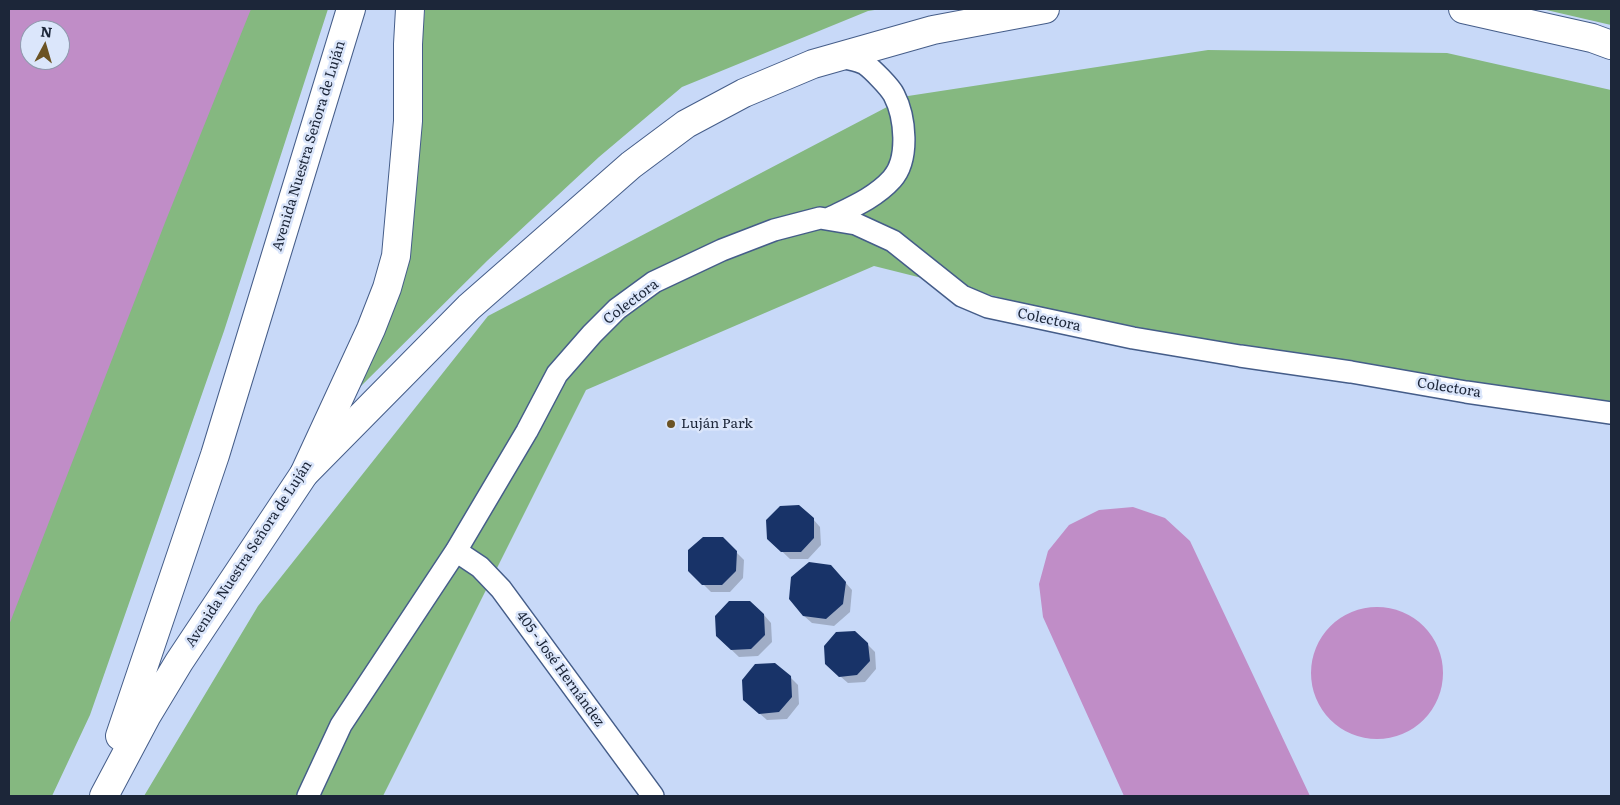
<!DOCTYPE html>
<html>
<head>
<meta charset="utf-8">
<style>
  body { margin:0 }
  #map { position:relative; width:1620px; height:805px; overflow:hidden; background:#c8d9f8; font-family:Literata,serif }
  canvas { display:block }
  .frame { position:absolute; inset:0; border:10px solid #1c2639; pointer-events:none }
  .north { position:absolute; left:20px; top:20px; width:50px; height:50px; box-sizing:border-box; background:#dbe6fb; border:1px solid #8f99ad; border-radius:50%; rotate:6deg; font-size:14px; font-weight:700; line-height:20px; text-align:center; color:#1c2639 }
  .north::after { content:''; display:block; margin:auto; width:18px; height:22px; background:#6b5324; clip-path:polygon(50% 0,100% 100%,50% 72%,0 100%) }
</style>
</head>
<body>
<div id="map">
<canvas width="1620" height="805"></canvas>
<div class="frame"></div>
<div class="north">N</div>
</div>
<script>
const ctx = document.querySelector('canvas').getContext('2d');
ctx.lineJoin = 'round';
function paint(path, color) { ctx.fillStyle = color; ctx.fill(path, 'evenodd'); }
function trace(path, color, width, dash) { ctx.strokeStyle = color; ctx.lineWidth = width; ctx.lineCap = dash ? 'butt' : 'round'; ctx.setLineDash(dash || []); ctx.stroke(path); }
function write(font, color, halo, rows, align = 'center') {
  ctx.font = font + ' Literata,serif'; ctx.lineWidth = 5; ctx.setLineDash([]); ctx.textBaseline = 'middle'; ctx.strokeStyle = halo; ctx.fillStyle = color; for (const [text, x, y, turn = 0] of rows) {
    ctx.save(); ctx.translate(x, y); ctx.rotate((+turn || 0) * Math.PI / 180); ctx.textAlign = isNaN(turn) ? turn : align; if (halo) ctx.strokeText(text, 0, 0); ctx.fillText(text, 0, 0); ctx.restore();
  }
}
paint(new Path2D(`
  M 120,9 L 328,9 L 224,331 L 90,715 L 52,796 L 9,796 L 9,179 Z
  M 425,9 L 881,9 L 868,11 L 682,87 L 599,157 L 488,260 L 356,391 L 396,285 Z
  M 1542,9 L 1611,9 L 1611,25 Z
  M 1208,50 L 1447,53 L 1611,90 L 1611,403 L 1313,361 L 1054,311 L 874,266 L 586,390 L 383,796 L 144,796 L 258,606 L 488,316 L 908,96 Z`), '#85b880');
paint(new Path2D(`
  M 9,9 L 251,9 L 166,220 L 9,625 ZM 30,30 L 60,30 L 60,60 L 30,60 Z
  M 1133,507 L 1165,518 L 1190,541 L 1310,796 L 1124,796 L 1043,617 L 1039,584 L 1048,551 L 1069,525 L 1099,510 Z
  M1311 673a66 66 0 1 1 132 0a66 66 0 1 1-132 0Z`), '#c08dc7');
paint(new Path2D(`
  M 813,519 L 820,527 L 821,545 L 808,559 L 790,559 L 768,538 Z
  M 722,538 L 744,560 L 743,578 L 730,592 L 711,592 L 689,570 Z
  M 838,574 L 852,590 L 850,612 L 834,626 L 812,623 L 804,616 Z
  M 764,615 L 771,623 L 772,642 L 758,656 L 739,657 L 717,636 Z
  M 867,644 L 875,652 L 876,669 L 865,682 L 848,683 L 834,671 Z
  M 790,677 L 798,685 L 799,704 L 787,719 L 767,720 L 752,707 Z`), '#0003');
paint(new Path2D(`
  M 799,505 L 814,518 L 814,538 L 801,552 L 781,552 L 767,539 L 766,520 L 780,506 Z
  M 703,537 L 723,537 L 737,551 L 736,571 L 722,585 L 702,585 L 688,571 L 688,550 Z
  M 809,562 L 831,565 L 846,582 L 843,604 L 826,619 L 803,616 L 789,599 L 791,577 Z
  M 729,601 L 750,601 L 764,614 L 765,635 L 751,649 L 731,650 L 716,636 L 715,616 Z
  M 855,631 L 868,643 L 870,661 L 857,675 L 839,677 L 825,664 L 824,646 L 836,632 Z
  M 775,663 L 791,676 L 792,697 L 779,712 L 759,714 L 743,700 L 742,680 L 755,664 Z`), '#183368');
const street = new Path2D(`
  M 828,219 C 850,208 875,198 892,179 C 910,159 905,116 894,95 C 890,87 872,69 865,64 C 858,60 847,59 839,56
  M 456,551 L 480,567 L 501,589 L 653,796
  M 308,796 L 341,725 L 456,551 L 527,431 L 557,374 L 592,334 L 617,309 L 654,282 L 722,250 L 774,230 L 820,218 L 856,224 L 893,241 L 962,296 L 988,307 L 1133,338 L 1240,356 L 1351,372 L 1466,392 L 1611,413`);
const secondary = new Path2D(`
  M 120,736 L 215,455 L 351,9
  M 104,796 L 147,715 L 179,662 L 304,474 L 371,329 L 387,288 L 396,256 L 408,121 L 408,44 L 410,9`);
const highway = new Path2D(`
  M 1463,9 L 1592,38 L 1611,45
  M 304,474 L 469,307 L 631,165 L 686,124 L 744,93 L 813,64 L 933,30 L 1045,9`);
trace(street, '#455d89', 24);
trace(secondary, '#455d89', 30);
trace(highway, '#455d89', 30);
trace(street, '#fff', 21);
trace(secondary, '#fff', 28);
trace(highway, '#fff', 28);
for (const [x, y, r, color] of [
  [671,424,5,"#6b5324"]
]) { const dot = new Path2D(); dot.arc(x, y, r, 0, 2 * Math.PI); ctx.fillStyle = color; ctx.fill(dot); trace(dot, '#dbe6fb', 2); }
write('14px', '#1c2639', '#dbe6fb', [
  ["Avenida Nuestra Señora de Luján",309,146,-73],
  ["Colectora",631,302,-37],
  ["Colectora",1049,320,12],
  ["Colectora",1449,388,9],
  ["Avenida Nuestra Señora de Luján",249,554,-57],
  ["405 - José Hernández",560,669,54]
]);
write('14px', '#1c2639', '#dbe6fb', [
  ["Luján Park",681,424]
], 'left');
</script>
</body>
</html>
